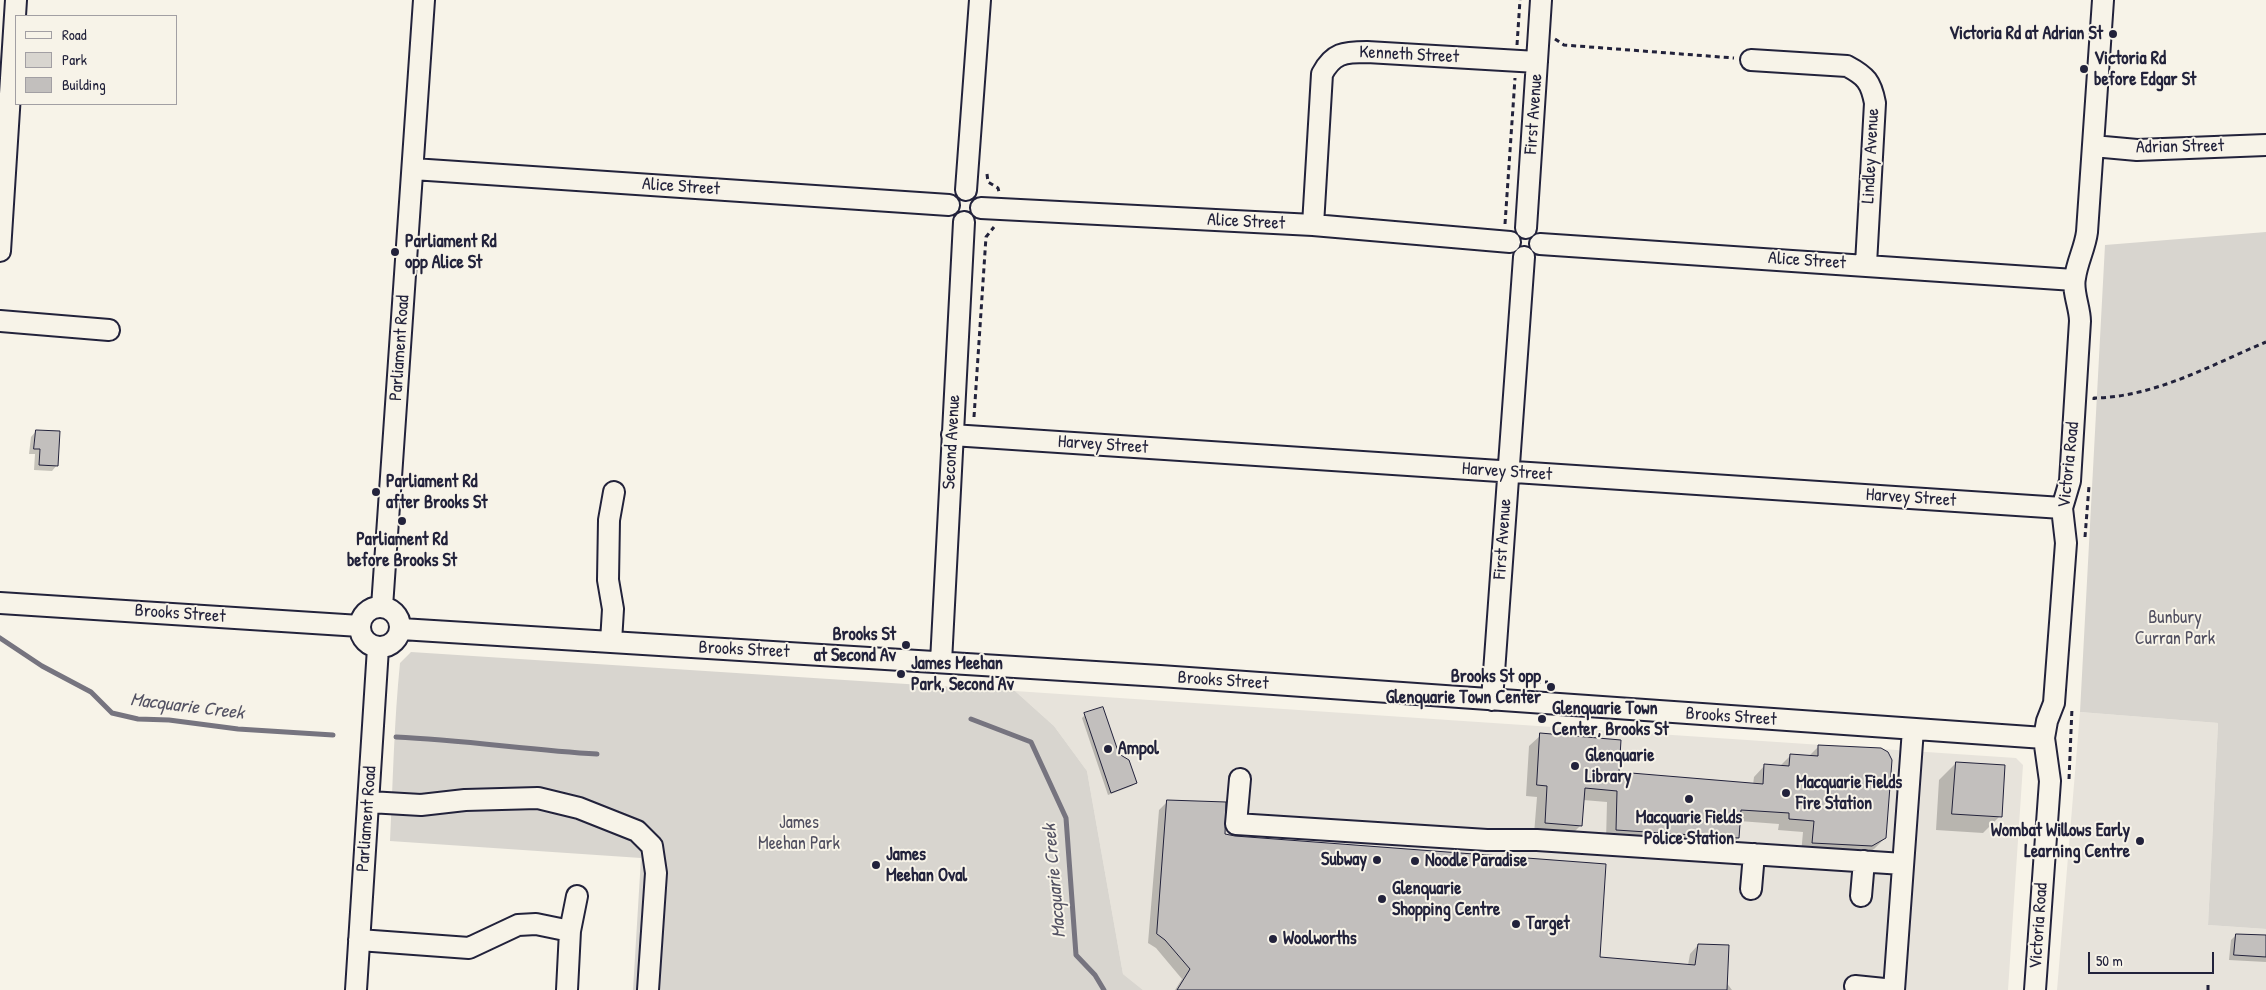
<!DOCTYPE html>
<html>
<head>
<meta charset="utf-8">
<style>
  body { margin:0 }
  #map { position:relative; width:2266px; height:990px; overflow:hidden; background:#f7f3e8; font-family:"Patrick Hand",sans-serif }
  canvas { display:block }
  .legend { position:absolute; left:15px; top:15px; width:162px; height:90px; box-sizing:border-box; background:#f7f3e8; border:1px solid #a29fa3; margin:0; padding:6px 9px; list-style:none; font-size:15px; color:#22223b }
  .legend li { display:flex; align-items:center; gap:10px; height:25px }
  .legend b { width:25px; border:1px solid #a29fa3 }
  .scale { position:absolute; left:2088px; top:952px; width:126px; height:22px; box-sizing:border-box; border:2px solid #22223b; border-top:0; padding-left:6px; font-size:15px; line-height:18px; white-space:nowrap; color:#22223b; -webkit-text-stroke:4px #f7f3e8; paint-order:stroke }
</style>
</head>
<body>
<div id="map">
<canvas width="2266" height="990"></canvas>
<ul class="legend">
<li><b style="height:6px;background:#f7f3e8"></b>Road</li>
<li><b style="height:14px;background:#d8d5cf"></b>Park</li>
<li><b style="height:14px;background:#c2bfbd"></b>Building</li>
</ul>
<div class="scale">50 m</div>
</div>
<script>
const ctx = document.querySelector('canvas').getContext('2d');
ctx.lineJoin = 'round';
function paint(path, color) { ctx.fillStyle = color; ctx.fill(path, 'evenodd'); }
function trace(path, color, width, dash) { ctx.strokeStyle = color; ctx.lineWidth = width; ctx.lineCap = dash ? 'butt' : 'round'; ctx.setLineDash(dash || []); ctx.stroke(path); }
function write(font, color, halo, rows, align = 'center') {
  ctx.font = font + ' "Patrick Hand",sans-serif'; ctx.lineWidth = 4; ctx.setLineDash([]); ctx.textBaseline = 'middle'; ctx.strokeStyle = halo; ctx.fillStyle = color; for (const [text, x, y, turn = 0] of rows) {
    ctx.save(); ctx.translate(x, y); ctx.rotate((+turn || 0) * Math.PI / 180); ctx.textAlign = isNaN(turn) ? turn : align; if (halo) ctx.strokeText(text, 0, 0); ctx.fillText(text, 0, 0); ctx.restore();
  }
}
paint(new Path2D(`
  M 1015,691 L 2016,758 L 2023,765 L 2008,990 L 1143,990 L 1123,974 L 1087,771 L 1054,726 Z
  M 2080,712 L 2218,723 L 2208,925 L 2266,929 L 2266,990 L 2057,990 Z`), '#e7e3db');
paint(new Path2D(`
  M 2266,232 L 2266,929 L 2208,925 L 2218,723 L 2080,712 L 2105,245 Z
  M 411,652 L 1015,691 L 1054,726 L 1087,771 L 1123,974 L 1143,990 L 633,990 L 641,858 L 390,841 C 393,782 394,722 400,663 Z`), '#d8d5cf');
paint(new Path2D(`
  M 36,431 L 57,465 L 52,471 L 34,470 L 35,454 L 29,454 L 31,437 Z
  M 1085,715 L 1136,783 L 1132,786 L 1108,795 L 1082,718 Z
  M 1541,735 L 1618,773 L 1753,785 L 1754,777 L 1765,765 L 1780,766 L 1790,756 L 1808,757 L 1819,746 L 1885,838 L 1874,849 L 1860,857 L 1801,854 L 1803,832 L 1778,830 L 1779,824 L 1739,821 L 1738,838 L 1727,849 L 1606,841 L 1607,802 L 1583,800 L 1581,825 L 1570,836 L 1534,834 L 1537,797 L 1526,796 L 1529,746 Z
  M 1956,763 L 2000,816 L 1983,833 L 1936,830 L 1939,780 Z
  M 1168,801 L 1223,835 L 1598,958 L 1688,965 L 1690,954 L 1698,945 L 1732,990 L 1175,990 L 1182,979 L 1156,948 L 1148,943 L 1159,810 Z
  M 2236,935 L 2266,937 L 2266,962 L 2229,960 L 2231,940 Z`), '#0003');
trace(new Path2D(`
  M 0,638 L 42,666 L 91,692 L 112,713 L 138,719 L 169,720 L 238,729 L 333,735
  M 971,719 L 1031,742 L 1066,818 L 1076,955 L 1095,975 L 1104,990
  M 396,737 C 463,740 530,750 597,754`), '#76747f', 5);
const building = new Path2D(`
  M 36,430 L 60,431 L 58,466 L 39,465 L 40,449 L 34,449 Z
  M 1103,707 L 1119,754 L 1129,760 L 1137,783 L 1111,793 L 1084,713 Z
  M 1540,733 L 1621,740 L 1619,772 L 1763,784 L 1764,764 L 1789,766 L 1790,754 L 1818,756 L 1818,745 L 1881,748 L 1888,752 L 1892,760 L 1886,838 L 1872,846 L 1812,843 L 1814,821 L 1789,819 L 1789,813 L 1741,810 L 1739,838 L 1616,830 L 1617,791 L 1585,788 L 1582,826 L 1545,823 L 1547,786 L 1537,785 Z
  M 1956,762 L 2005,765 L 2002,817 L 1952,814 Z
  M 1167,800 L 1226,802 L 1225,834 L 1235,836 L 1606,864 L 1600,957 L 1695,965 L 1698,944 L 1729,945 L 1727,990 L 1177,990 L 1190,969 L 1165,940 L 1157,934 Z
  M 2236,934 L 2266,935 L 2266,957 L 2234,955 Z`);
paint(building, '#c2bfbd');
trace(building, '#22223b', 1);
const minor = new Path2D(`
  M 1751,60 L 1847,66 C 1866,76 1871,82 1875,103 L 1866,264
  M 2093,146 L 2137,150 L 2266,145
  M 413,169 L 949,205
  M 966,190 L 980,0
  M 981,208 L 1313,225 L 1510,242
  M 1313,225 L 1322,74 C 1333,53 1344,52 1367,52 L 1537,62
  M 1526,228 L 1541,0
  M 1540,244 L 2074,280
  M 0,251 L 16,0
  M 0,321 L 109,330
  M 952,435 L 2062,508
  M 0,603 L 360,626
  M360 627a20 20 0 1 1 40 0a20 20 0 1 1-40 0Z
  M 382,607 L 424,0
  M 401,629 L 1160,676 L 2044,738
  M 611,642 L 613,609 L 608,580 L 609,520 L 614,492
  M 941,662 L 964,222
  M 1492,700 L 1524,257
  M 1240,779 L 1236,824 L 1487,840 L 1537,840 L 1903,864
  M 369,802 L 421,805 L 465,800 L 538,798 L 579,808 L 637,831 L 652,846 L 656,873 L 648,990
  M 1751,889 L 1754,854
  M 1861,896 L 1864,861
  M 359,940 L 469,948 L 518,925 L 536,924 L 570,931
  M 1855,986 L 1894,990
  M 356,990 L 378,648
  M 567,990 L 570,931 L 577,896
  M 1894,990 L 1913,729
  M 2035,990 L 2050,781 L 2044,738 L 2047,721 L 2054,703 L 2066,543 L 2062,508 L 2070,481 L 2080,321 C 2080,308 2072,291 2075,278 C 2077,262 2085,248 2087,232 L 2103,0`);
trace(minor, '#22223b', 24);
trace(new Path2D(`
  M 1555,39 L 1564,45 L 1734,58
  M 1517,45 L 1520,0
  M 987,174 L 988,182 L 998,188 L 999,192
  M 1505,224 L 1515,78
  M 2094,400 L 2094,398 C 2155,397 2211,365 2266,342
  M 974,417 L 986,237 L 994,227
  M 2085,537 L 2089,486
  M 1518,681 L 1548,682
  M 2069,779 L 2072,708
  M 2208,990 L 2208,985`), '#22223b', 3, [5, 4]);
trace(minor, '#f7f3e8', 20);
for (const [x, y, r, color] of [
  [2113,34,5,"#22223b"],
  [2084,69,5,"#22223b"],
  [395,252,5,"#22223b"],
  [376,492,5,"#22223b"],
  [402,521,5,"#22223b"],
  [906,645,5,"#22223b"],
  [901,674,5,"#22223b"],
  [1551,687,5,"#22223b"],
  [1542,719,5,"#22223b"],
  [1108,749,5,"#22223b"],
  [1575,766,5,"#22223b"],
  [1786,793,5,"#22223b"],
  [1689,799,5,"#22223b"],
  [2140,841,5,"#22223b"],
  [1377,860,5,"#22223b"],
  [1415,861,5,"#22223b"],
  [876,865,5,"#22223b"],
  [1382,899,5,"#22223b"],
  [1516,924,5,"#22223b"],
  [1273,939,5,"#22223b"]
]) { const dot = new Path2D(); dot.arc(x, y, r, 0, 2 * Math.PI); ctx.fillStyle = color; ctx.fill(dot); trace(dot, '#f7f3e8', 2); }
write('bold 18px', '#22223b', '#f7f3e8', [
  ["Victoria Rd at Adrian St",2103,34,"right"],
  ["Victoria Rd",2094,59],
  ["before Edgar St",2094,80],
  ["Parliament Rd",405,242],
  ["opp Alice St",405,263],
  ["Parliament Rd",386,482],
  ["after Brooks St",386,503],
  ["Parliament Rd",402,540,"center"],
  ["before Brooks St",402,561,"center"],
  ["Brooks St",896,635,"right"],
  ["at Second Av",896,656,"right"],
  ["James Meehan",911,664],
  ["Park, Second Av",911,685],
  ["Brooks St opp",1541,677,"right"],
  ["Glenquarie Town Center",1541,698,"right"],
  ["Glenquarie Town",1552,709],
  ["Center, Brooks St",1552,730],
  ["Ampol",1118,749],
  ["Glenquarie",1585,756],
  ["Library",1585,777],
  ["Macquarie Fields",1796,783],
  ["Fire Station",1796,804],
  ["Macquarie Fields",1689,818,"center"],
  ["Police Station",1689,839,"center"],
  ["Wombat Willows Early",2130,831,"right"],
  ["Learning Centre",2130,852,"right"],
  ["James",886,855],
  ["Meehan Oval",886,876],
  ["Subway",1367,860,"right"],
  ["Noodle Paradise",1425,861],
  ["Glenquarie",1392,889],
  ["Shopping Centre",1392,910],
  ["Target",1526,924],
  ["Woolworths",1283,939]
], 'left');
write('18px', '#22223b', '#f7f3e8', [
  ["Kenneth Street",1409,55,3],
  ["First Avenue",1534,114,-86],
  ["Adrian Street",2180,147,-1],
  ["Lindley Avenue",1871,156,-87],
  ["Alice Street",681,187,4],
  ["Alice Street",1246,222,3],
  ["Alice Street",1807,261,4],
  ["Parliament Road",400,348,-86],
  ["Second Avenue",952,442,-87],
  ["Harvey Street",1103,445,4],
  ["Victoria Road",2069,465,-84],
  ["Harvey Street",1507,472,4],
  ["Harvey Street",1911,498,4],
  ["First Avenue",1503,539,-86],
  ["Brooks Street",180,614,4],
  ["Brooks Street",744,650,3],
  ["Brooks Street",1223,681,4],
  ["Brooks Street",1731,717,4],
  ["Parliament Road",367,819,-86],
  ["Victoria Road",2039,926,-86]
]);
write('18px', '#504f60', '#f7f3e8', [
  ["Bunbury",2175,618],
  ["Curran Park",2175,639],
  ["James",799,823],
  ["Meehan Park",799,844]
]);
write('italic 19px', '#535263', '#f7f3e8', [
  ["Macquarie Creek",187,707,7],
  ["Macquarie Creek",1055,881,-95]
]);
</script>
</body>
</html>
